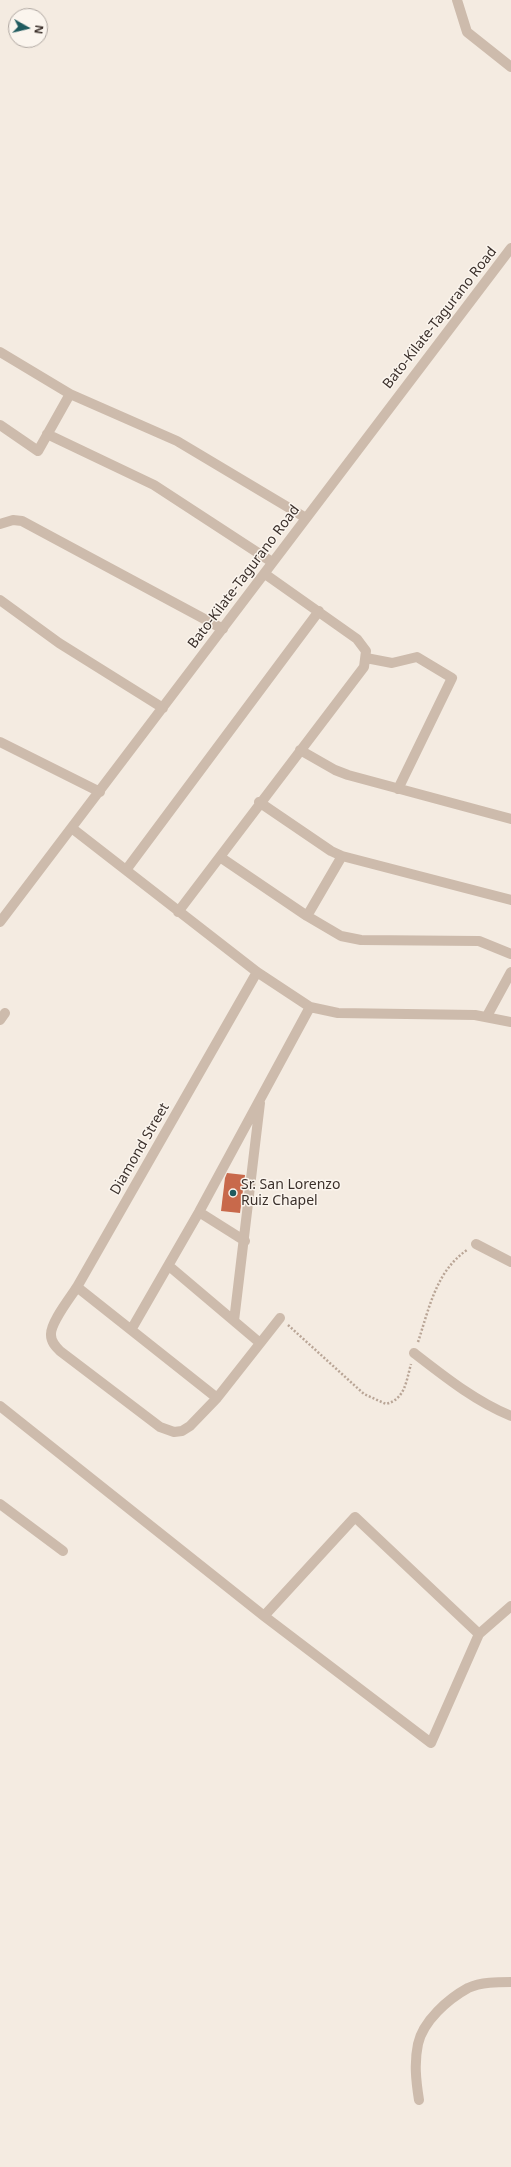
<!DOCTYPE html>
<html>
<head>
<meta charset="utf-8">
<style>
  body { margin:0 }
  #map { position:relative; width:511px; height:2167px; overflow:hidden; background:#f4ebe1; font-family:"Noto Sans",sans-serif }
  canvas { display:block }
  .north { position:absolute; left:8px; top:8px; width:40px; height:40px; box-sizing:border-box; background:#fbf5ee; border:1px solid #aea6a0; border-radius:50%; rotate:98deg; font-size:11px; font-weight:700; line-height:16px; text-align:center; color:#3b302b }
  .north::after { content:''; display:block; margin:auto; width:14px; height:18px; background:#1f5a5e; clip-path:polygon(50% 0,100% 100%,50% 72%,0 100%) }
</style>
</head>
<body>
<div id="map">
<canvas width="511" height="2167"></canvas>
<div class="north">N</div>
</div>
<script>
const ctx = document.querySelector('canvas').getContext('2d');
ctx.lineJoin = 'round';
function paint(path, color) { ctx.fillStyle = color; ctx.fill(path, 'evenodd'); }
function trace(path, color, width, dash) { ctx.strokeStyle = color; ctx.lineWidth = width; ctx.lineCap = dash ? 'butt' : 'round'; ctx.setLineDash(dash || []); ctx.stroke(path); }
function write(font, color, halo, rows, align = 'center') {
  ctx.font = font + ' "Noto Sans",sans-serif'; ctx.lineWidth = 3; ctx.setLineDash([]); ctx.textBaseline = 'middle'; ctx.strokeStyle = halo; ctx.fillStyle = color; for (const [text, x, y, turn = 0] of rows) {
    ctx.save(); ctx.translate(x, y); ctx.rotate((+turn || 0) * Math.PI / 180); ctx.textAlign = isNaN(turn) ? turn : align; if (halo) ctx.strokeText(text, 0, 0); ctx.fillText(text, 0, 0); ctx.restore();
  }
}
paint(new Path2D(`
  M 227,1173 L 245,1175 L 240,1213 L 221,1211 L 225,1178 Z`), '#c8694b');
trace(new Path2D(`
  M 288,1325 L 364,1394 L 386,1404 C 405,1399 406,1382 411,1364
  M 418,1342 C 429,1309 436,1271 467,1250`), '#b9a596', 2.5, [2, 2]);
trace(new Path2D(`
  M 457,0 L 467,32 L 511,67
  M 0,352 L 70,394 L 177,441 L 306,518
  M 0,425 L 38,451 L 70,394
  M 47,434 L 154,485 L 272,562
  M 0,524 L 13,520 L 22,521 L 223,629
  M 0,600 L 59,643 L 163,708
  M 366,658 L 392,663 L 417,657 L 452,678 L 398,789
  M 0,742 L 100,792
  M 300,750 L 335,770 L 348,775 L 511,819
  M 259,802 L 331,851 L 342,856 L 511,900
  M 73,829 L 257,972 L 310,1007 L 338,1013 L 475,1015 L 511,1022
  M 220,857 L 307,916 L 341,936 L 361,940 L 479,941 L 511,954
  M 126,870 L 319,611
  M 178,912 L 364,667 L 366,651 L 357,639 L 265,574
  M 307,916 L 342,856
  M 0,922 L 511,248
  M 257,972 L 77,1287 C 70,1298 50,1323 51,1335 C 51,1342 56,1347 60,1351 L 160,1427 L 174,1432 L 182,1431 L 190,1426 L 217,1398 L 280,1318
  M 487,1016 L 511,972
  M 0,1020 L 5,1013
  M 199,1212 L 245,1241
  M 476,1244 L 511,1262
  M 169,1266 L 260,1343
  M 77,1287 L 217,1398
  M 234,1321 L 260,1103
  M 131,1330 L 199,1212 L 310,1007
  M 414,1353 C 445,1377 475,1401 511,1416
  M 0,1406 L 264,1616 L 431,1743 L 479,1634 L 511,1606
  M 0,1504 L 63,1551
  M 264,1616 L 355,1517 L 479,1634
  M 419,2100 C 416,2081 414,2063 418,2044 C 423,2021 448,1999 468,1988 C 481,1982 498,1982 511,1982`), '#cdbbac', 10);
for (const [x, y, r, color] of [
  [233,1193,4,"#1f5a5e"]
]) { const dot = new Path2D(); dot.arc(x, y, r, 0, 2 * Math.PI); ctx.fillStyle = color; ctx.fill(dot); trace(dot, '#fbf5ee', 1.5); }
write('14px', '#3b302b', '#fbf5ee', [
  ["Bato-Kilate-Tagurano Road",440,318,-52],
  ["Bato-Kilate-Tagurano Road",244,577,-53],
  ["Diamond Street",140,1149,-60]
]);
write('14px', '#3b302b', '#fbf5ee', [
  ["Sr. San Lorenzo",241,1185],
  ["Ruiz Chapel",241,1201]
], 'left');
</script>
</body>
</html>
